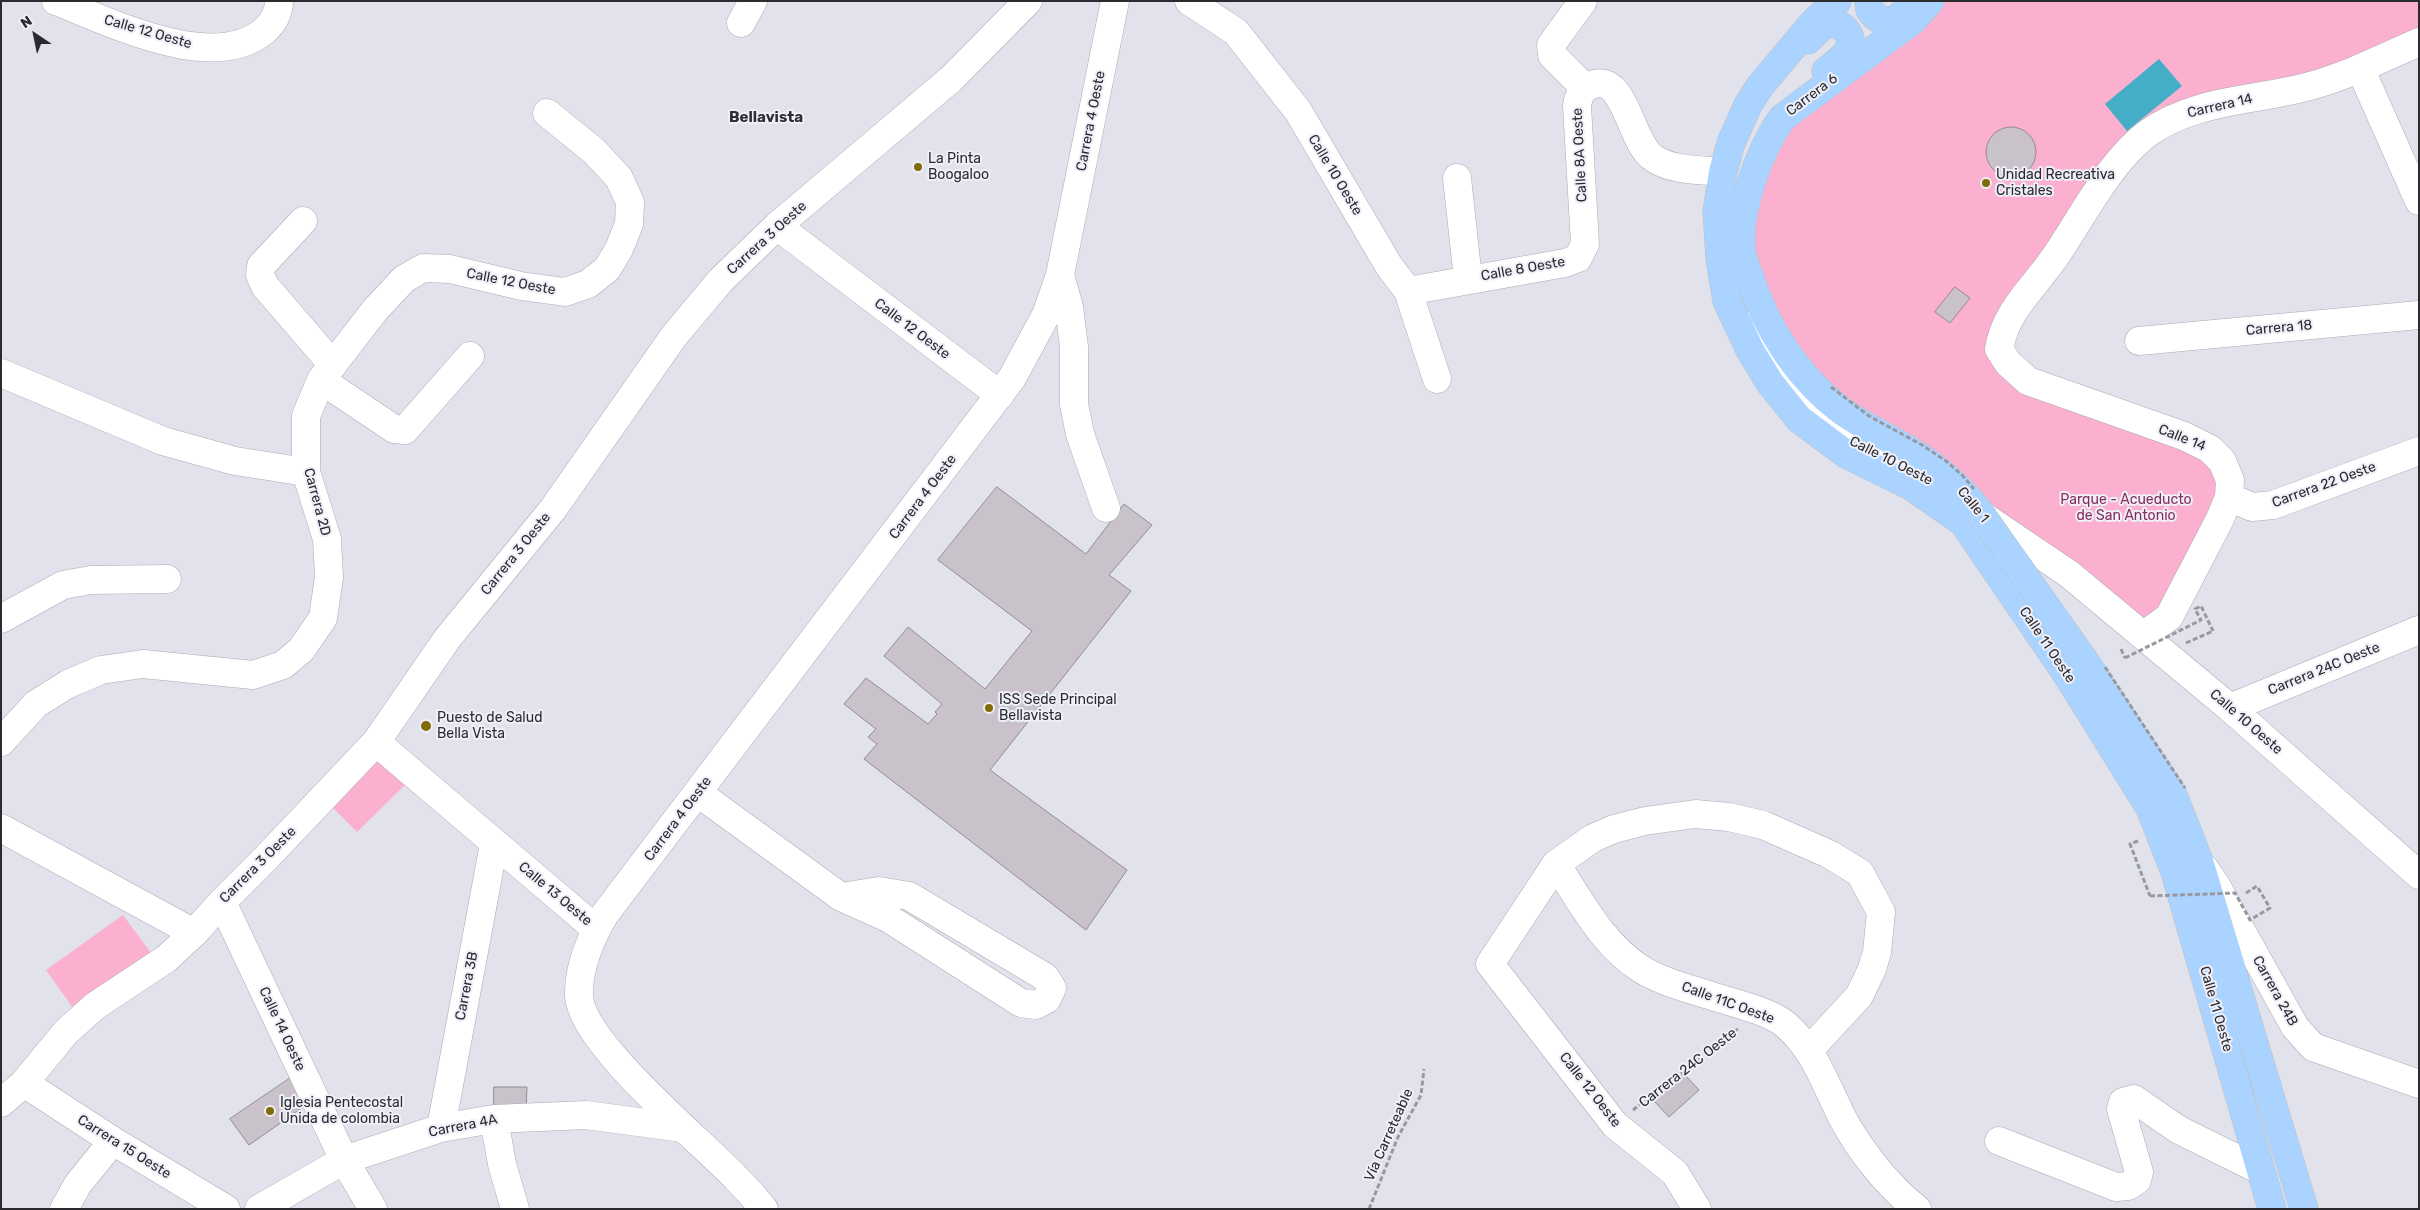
<!DOCTYPE html>
<html>
<head>
<meta charset="utf-8">
<style>
  body { margin:0 }
  #map { position:relative; width:2420px; height:1210px; overflow:hidden; background:#e1e2ec; font-family:Rubik,sans-serif }
  canvas { display:block }
  .frame { position:absolute; inset:0; border:2px solid #2b2b2f; pointer-events:none }
  .north { position:absolute; left:10px; top:10px; width:50px; height:50px; -webkit-text-stroke:4px #eeeff9; paint-order:stroke; rotate:326deg; font-size:14px; font-weight:700; line-height:20px; text-align:center; color:#2b2b2f }
  .north::after { content:''; display:block; margin:auto; width:18px; height:22px; background:#2b2b2f; clip-path:polygon(50% 0,100% 100%,50% 72%,0 100%) }
</style>
</head>
<body>
<div id="map">
<canvas width="2420" height="1210"></canvas>
<div class="frame"></div>
<div class="north">N</div>
</div>
<script>
const ctx = document.querySelector('canvas').getContext('2d');
ctx.lineJoin = 'round';
function paint(path, color) { ctx.fillStyle = color; ctx.fill(path, 'evenodd'); }
function trace(path, color, width, dash) { ctx.strokeStyle = color; ctx.lineWidth = width; ctx.lineCap = dash ? 'butt' : 'round'; ctx.setLineDash(dash || []); ctx.stroke(path); }
function write(font, color, halo, rows, align = 'center') {
  ctx.font = font + ' Rubik,sans-serif'; ctx.lineWidth = 4; ctx.setLineDash([]); ctx.textBaseline = 'middle'; ctx.strokeStyle = halo; ctx.fillStyle = color; for (const [text, x, y, turn = 0] of rows) {
    ctx.save(); ctx.translate(x, y); ctx.rotate((+turn || 0) * Math.PI / 180); ctx.textAlign = isNaN(turn) ? turn : align; if (halo) ctx.strokeText(text, 0, 0); ctx.fillText(text, 0, 0); ctx.restore();
  }
}
paint(new Path2D(`
  M 1930,1 L 2419,1 L 2419,42 L 2147,134 L 2012,311 L 2008,363 L 2184,436 L 2230,480 L 2144,635 L 1795,365 L 1742,232 L 1770,135 Z
  M 375,751 L 407,783 L 357,832 L 325,800 Z
  M 123,915 L 154,957 L 76,1012 L 46,970 Z`), '#fbb0cf');
paint(new Path2D(`
  M 2159,59 L 2182,86 L 2127,131 L 2105,104 Z`), '#45aec7');
const building = new Path2D(`
  M1986 152a25 25 0 1 1 50 0a25 25 0 1 1-50 0Z
  M 1955,287 L 1970,298 L 1950,323 L 1935,312 Z
  M 997,487 L 1086,554 L 1124,504 L 1152,525 L 1109,575 L 1131,591 L 990,770 L 1127,870 L 1086,930 L 864,759 L 877,744 L 868,737 L 876,729 L 844,704 L 866,678 L 928,724 L 937,714 L 935,712 L 942,704 L 884,656 L 908,627 L 985,689 L 1032,631 L 938,560 Z
  M 1684,1074 L 1699,1090 L 1669,1117 L 1654,1101 Z
  M 292,1077 L 309,1103 L 249,1145 L 230,1119 Z
  M 494,1087 L 527,1087 L 526,1111 L 494,1111 Z`);
paint(building, '#c9c2cb');
trace(building, '#918b93', 1);
const minor = new Path2D(`
  M 56,1 C 110,22 213,74 264,31 C 273,23 279,14 279,1
  M 1189,1 L 1236,32 L 1298,111 L 1389,266 L 1408,291 L 1437,379
  M 1583,1 L 1551,45 L 1552,55 L 1585,88
  M 741,23 L 753,1
  M 2360,68 L 2419,201
  M 1457,178 L 1468,279
  M 303,221 L 261,266 L 260,275 L 265,286 L 333,365
  M 777,226 L 1000,395
  M 1060,275 L 1069,307 L 1074,347 L 1074,404 L 1080,434 L 1106,508
  M 1408,291 L 1565,263 L 1578,258 L 1585,244 L 1577,106 C 1578,97 1582,88 1591,85 C 1625,71 1630,141 1652,157 C 1670,171 1701,170 1723,172
  M 1756,323 C 1775,367 1801,407 1841,434
  M 2139,341 L 2419,315
  M 1,373 L 163,441 L 235,461 L 306,472
  M 321,380 L 394,429 L 405,430 L 470,356
  M 1886,460 L 1930,480 L 2069,574 L 2230,708 L 2419,875
  M 2229,497 L 2252,507 L 2273,505 L 2419,451
  M 1,619 L 63,585 L 91,580 L 167,579
  M 2144,635 L 2169,617 L 2220,519 L 2229,497 L 2230,480 L 2222,461 L 2210,449 L 2184,436 L 2028,381 L 2008,363 L 1999,349 C 2006,309 2035,287 2057,254 C 2083,216 2110,161 2148,133 C 2196,99 2255,101 2310,86 C 2347,76 2383,58 2419,42
  M 2230,708 L 2419,630
  M 1,742 L 36,704 L 68,684 L 101,670 L 143,664 L 253,675 L 283,665 L 301,650 L 323,618 L 329,577 L 327,539 L 306,472 L 306,416 L 321,380 L 375,310 L 404,279 L 423,268 L 450,269 L 521,286 L 565,292 L 588,284 L 607,269 L 619,249 L 629,224 L 630,202 L 619,178 L 594,151 L 547,113
  M 376,742 L 596,929
  M 698,793 L 841,897 L 888,918 L 1021,1003 L 1036,1005 L 1047,999 L 1052,988 L 1045,977 L 909,896 L 879,891 L 841,897
  M 1,828 L 194,933
  M 1556,864 C 1581,902 1603,945 1641,969 C 1662,982 1690,989 1712,996 C 1733,1003 1770,1011 1786,1025 C 1815,1050 1826,1086 1843,1119 C 1860,1151 1889,1187 1917,1209
  M 2205,869 L 2217,887 L 2295,1027 L 2313,1047 L 2419,1084
  M 222,902 L 344,1160 L 373,1209
  M 24,1083 L 113,1141 L 226,1209
  M 1,1103 L 24,1083 L 66,1032 L 95,1006 L 166,959 L 194,933 L 222,902 L 266,858 L 376,742 L 447,639 L 553,509 L 674,336 L 721,280 L 777,226 L 951,79 L 1028,1
  M 494,1119 L 502,1164 L 515,1209
  M 441,1128 L 494,844
  M 1999,1141 L 2116,1187 L 2128,1186 L 2137,1180 L 2139,1172 L 2121,1109 L 2123,1102 L 2134,1099 L 2179,1130 L 2260,1170
  M 64,1209 L 78,1184 L 113,1141
  M 259,1209 L 344,1160 L 441,1128 L 494,1119 L 586,1115 L 683,1128
  M 764,1209 C 755,1198 746,1188 736,1178 C 702,1142 581,1043 579,996 C 578,968 591,937 605,914 L 1012,378 L 1046,315 L 1060,275 L 1115,1
  M 1697,1209 L 1675,1173 L 1615,1125 L 1490,964 L 1556,864 L 1593,838 L 1614,829 L 1645,821 L 1695,814 L 1729,817 L 1763,825 L 1829,854 L 1860,873 L 1881,912 L 1877,952 L 1872,969 L 1859,996 L 1809,1050`);
const major = new Path2D(`
  M 1837,1 L 1813,23 L 1760,86 L 1748,105 L 1731,143 L 1723,172 L 1717,212 L 1720,259 L 1727,301 L 1750,350 L 1770,383 L 1799,419 L 1846,454 L 1911,486 L 1963,522 L 2066,673 L 2150,808 L 2175,872 L 2272,1209
  M 1869,1 C 1867,14 1881,23 1893,20 C 1900,18 1907,9 1911,4
  M 1930,1 L 1912,21 L 1782,118 C 1759,151 1736,213 1742,253 C 1743,261 1746,268 1749,275 C 1765,326 1796,375 1838,408 C 1857,423 1880,433 1900,445 C 1931,462 1957,483 1978,510
  M 1808,40 C 1814,34 1822,24 1831,24 C 1844,23 1854,37 1849,48 C 1845,58 1834,64 1826,71
  M 2084,660 L 2173,795 L 2199,861 L 2304,1209`);
trace(minor, '#aaaab5', 29);
trace(major, '#bfbfc1', 29);
trace(new Path2D(`
  M 2186,643 L 2213,631
  M 2121,649 L 2125,658
  M 2138,841 L 2130,844 L 2150,896
  M 2246,893 L 2257,886
  M 1633,1110 L 1739,1028
  M 1369,1209 L 1398,1137 L 1421,1095 L 1424,1069`), '#9899a0', 3, [5, 2.5]);
trace(minor, '#fff', 28);
trace(major, '#aad4ff', 28);
const majorBridge = new Path2D(`
  M 1978,510 L 2084,660`);
trace(majorBridge, '#bfbfc1', 29, []);
trace(new Path2D(`
  M 1831,387 L 1869,416 L 1922,445 L 1946,461 L 1962,475 L 1974,489
  M 2125,658 L 2201,620 L 2195,609 L 2201,606 L 2213,631
  M 2105,667 L 2185,788
  M 2150,896 L 2235,893 L 2250,920 L 2270,908 L 2257,886`), '#9899a0', 3, [5, 2.5]);
trace(majorBridge, '#aad4ff', 28);
for (const [x, y, r, color] of [
  [918,167,5,"#806c07"],
  [1986,183,5,"#806c07"],
  [989,708,5,"#806c07"],
  [426,726,6,"#806c07"],
  [270,1111,5,"#806c07"]
]) { const dot = new Path2D(); dot.arc(x, y, r, 0, 2 * Math.PI); ctx.fillStyle = color; ctx.fill(dot); trace(dot, '#eeeff9', 2); }
write('14px', '#2b2b2f', '#eeeff9', [
  ["Calle 12 Oeste",148,32,16],
  ["Carrera 6",1812,95,-37],
  ["Carrera 14",2220,106,-13],
  ["Carrera 4 Oeste",1091,121,-79],
  ["Calle 8A Oeste",1580,155,-93],
  ["Calle 10 Oeste",1335,175,59],
  ["Carrera 3 Oeste",767,238,-42],
  ["Calle 8 Oeste",1523,269,-10],
  ["Calle 12 Oeste",511,282,11],
  ["Carrera 18",2279,328,-5],
  ["Calle 12 Oeste",912,329,37],
  ["Calle 14",2182,438,22],
  ["Calle 10 Oeste",1891,461,27],
  ["Carrera 22 Oeste",2324,485,-20],
  ["Carrera 4 Oeste",923,497,-53],
  ["Carrera 2D",317,502,75],
  ["Calle 1",1973,505,51],
  ["Carrera 3 Oeste",516,554,-51],
  ["Calle 11 Oeste",2047,645,56],
  ["Carrera 24C Oeste",2324,669,-22],
  ["Calle 10 Oeste",2246,722,41],
  ["Carrera 4 Oeste",678,819,-53],
  ["Carrera 3 Oeste",258,865,-45],
  ["Calle 13 Oeste",555,894,40],
  ["Carrera 3B",467,986,-79],
  ["Carrera 24B",2275,991,61],
  ["Calle 11C Oeste",1728,1003,20],
  ["Calle 11 Oeste",2216,1009,74],
  ["Calle 14 Oeste",282,1029,65],
  ["Carrera 24C Oeste",1688,1068,-38],
  ["Calle 12 Oeste",1590,1090,52],
  ["Carrera 4A",463,1126,-11],
  ["Vía Carreteable",1389,1135,-66],
  ["Carrera 15 Oeste",124,1147,32]
]);
write('14px', '#2b2b2f', '#eeeff9', [
  ["La Pinta",928,159],
  ["Boogaloo",928,175],
  ["Unidad Recreativa",1996,175],
  ["Cristales",1996,191],
  ["ISS Sede Principal",999,700],
  ["Bellavista",999,716],
  ["Puesto de Salud",437,718],
  ["Bella Vista",437,734],
  ["Iglesia Pentecostal",280,1103],
  ["Unida de colombia",280,1119]
], 'left');
write('14px', '#872d5a', '#eeeff9', [
  ["Parque - Acueducto",2126,500],
  ["de San Antonio",2126,516]
]);
write('bold 15px', '#2e2e36', '#eeeff9', [
  ["Bellavista",766,118]
]);
</script>
</body>
</html>
